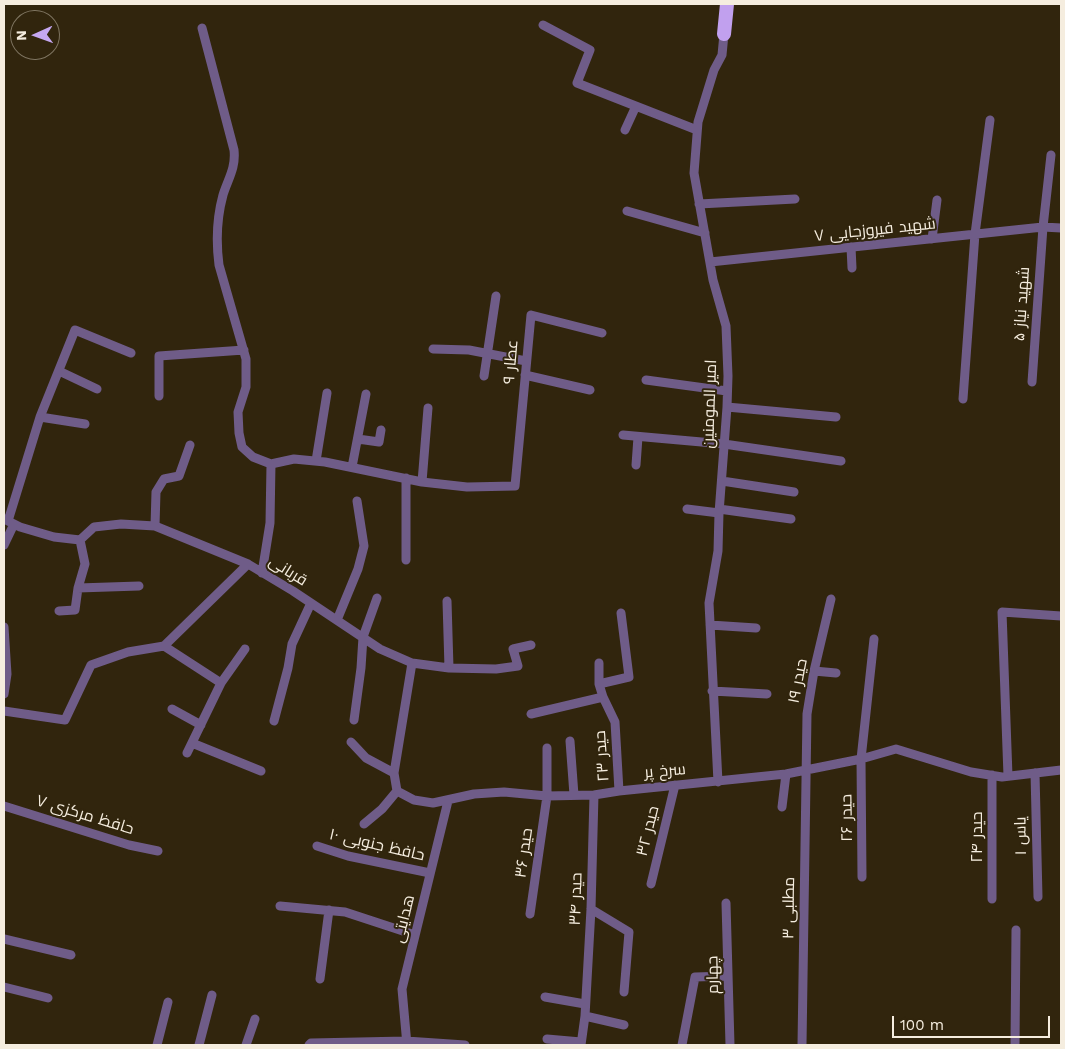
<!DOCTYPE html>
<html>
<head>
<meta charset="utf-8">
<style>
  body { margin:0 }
  #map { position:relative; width:1065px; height:1049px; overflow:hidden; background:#31250d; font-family:"Work Sans",sans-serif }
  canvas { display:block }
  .frame { position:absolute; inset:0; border:5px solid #f5eddf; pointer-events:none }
  .north { position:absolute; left:10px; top:10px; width:50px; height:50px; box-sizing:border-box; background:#31250d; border:1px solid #7f7561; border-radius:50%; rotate:268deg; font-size:14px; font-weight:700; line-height:20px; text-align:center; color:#f5eddf }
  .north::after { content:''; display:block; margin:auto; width:18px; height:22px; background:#c5a7f1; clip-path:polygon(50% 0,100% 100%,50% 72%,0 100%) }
  .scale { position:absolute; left:892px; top:1016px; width:158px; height:22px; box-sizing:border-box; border:2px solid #f5eddf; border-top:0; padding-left:6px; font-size:15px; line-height:18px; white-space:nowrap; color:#f5eddf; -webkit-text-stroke:4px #31250d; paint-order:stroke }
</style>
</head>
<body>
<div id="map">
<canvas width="1065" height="1049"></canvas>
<div class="frame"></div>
<div class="north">N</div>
<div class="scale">100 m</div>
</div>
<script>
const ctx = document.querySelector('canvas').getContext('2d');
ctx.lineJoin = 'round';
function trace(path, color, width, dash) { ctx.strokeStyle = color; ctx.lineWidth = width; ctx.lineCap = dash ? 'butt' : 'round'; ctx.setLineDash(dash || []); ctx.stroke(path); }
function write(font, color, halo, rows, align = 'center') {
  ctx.font = font + ' "Work Sans",Cairo,sans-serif'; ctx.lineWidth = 4; ctx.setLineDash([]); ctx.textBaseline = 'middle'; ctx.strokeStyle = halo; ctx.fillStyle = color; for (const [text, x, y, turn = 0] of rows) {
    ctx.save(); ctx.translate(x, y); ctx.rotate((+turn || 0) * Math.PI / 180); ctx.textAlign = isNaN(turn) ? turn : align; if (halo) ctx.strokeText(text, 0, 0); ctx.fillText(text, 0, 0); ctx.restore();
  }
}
trace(new Path2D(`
  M 543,25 L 590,50 L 577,83 L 697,130
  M 202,28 L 234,150 C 236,168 228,179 223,195 C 217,217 216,242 219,265 L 246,359 L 246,387 L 238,412 L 239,433 L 242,447 L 253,457 L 271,464 L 294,459 L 325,462 L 422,482 L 467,487 L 515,486 L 531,315 L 602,333
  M 625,130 L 636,106
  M 699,204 L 795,199
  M 627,211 L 705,233
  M 932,239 L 937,200
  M 851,247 L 852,268
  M 710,262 L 1043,227 L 1061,228
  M 433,349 L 469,350 L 526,361
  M 59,371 L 97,389
  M 525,375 L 590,390
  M 484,376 L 496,296
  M 646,380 L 727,391
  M 1032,382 L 1043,227 L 1051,155
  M 159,396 L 159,356 L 244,350
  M 963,399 L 975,234 L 990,120
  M 727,407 L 836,417
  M 40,417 L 85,424
  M 623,435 L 724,444 L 841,461
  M 358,439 L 379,442 L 381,430
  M 316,461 L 327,393
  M 636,465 L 638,437
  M 352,467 L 366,394
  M 406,478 L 406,560
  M 722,481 L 794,492
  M 422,482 L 428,408
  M 687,509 L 719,513
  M 719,509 L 791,519
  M 4,519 L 20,527 L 54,537 L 80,540 L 94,527 L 121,524 L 155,526 L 248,564 L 293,591 L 380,649 L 412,663 L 449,668 L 496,669 L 518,666 L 513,649 L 531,645
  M 8,521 L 40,417 L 75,330 L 131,353
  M 155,526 L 156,492 L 164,479 L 179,476 L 190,445
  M 4,545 L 14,524
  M 262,573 L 270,523 L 271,464
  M 78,588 L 139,586
  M 447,601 L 449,668
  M 59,611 L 75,610 L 78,588 L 85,564 L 80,540
  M 337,620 L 358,569 L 364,546 L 357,501
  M 710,625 L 756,628
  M 4,627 L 7,674 L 4,694
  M 164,646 L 221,683
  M 412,663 L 394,773 L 397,791 L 414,800 L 433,803 L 474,794 L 504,792 L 547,796 L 594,795 L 619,791 L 786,774 L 861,759 L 896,749 L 971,772 L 1002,777 L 1061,770
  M 599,663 L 599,684 L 603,697 L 615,722 L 619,791
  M 814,671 L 836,673
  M 599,684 L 629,677 L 621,613
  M 712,691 L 767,694
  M 172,709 L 201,725
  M 4,711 L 65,720 L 91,665 L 128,652 L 164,646 L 248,564
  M 531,714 L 603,697
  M 354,720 L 361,668 L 363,637 L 377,598
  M 274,721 L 288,668 L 292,644 L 311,603
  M 570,741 L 574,795
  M 351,742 L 366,758 L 394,773
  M 192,743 L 261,771
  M 187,753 L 221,683 L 245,649
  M 1035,773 L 1038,897
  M 1008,776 L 1002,612 L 1061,616
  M 718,782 L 709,603 L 718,551 L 719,513 L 727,407 L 728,376 L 726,326 L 713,280 L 694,173 L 698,122 L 714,70 L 722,55 L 724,34
  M 4,806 L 129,845 L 158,851
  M 782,807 L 786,774
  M 364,824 L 382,809 L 397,791
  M 317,846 L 348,856 L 430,873
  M 862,877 L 861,759 L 874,639
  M 651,884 L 675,785
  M 992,899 L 992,775
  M 726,903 L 730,1045
  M 280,906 L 345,912 L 415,935
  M 591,909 L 629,932 L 624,992
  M 530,914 L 547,796 L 547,748
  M 4,939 L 71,955
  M 320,979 L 329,910
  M 4,987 L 48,998
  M 545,997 L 585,1004
  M 585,1016 L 624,1025
  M 547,1039 L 581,1042
  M 157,1045 L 168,1002
  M 199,1045 L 212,995
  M 246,1045 L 255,1019
  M 309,1045 L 311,1043 L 406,1041 L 465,1045
  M 407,1045 L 402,989 L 448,801
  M 581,1045 L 585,1016 L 591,909 L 594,795
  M 682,1045 L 695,977 L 728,976
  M 802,1045 L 807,714 L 814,671 L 831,599
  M 1015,1045 L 1016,930`), '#6f5c88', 9);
trace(new Path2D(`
  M 724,34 L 727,4`), '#c1a0ee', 14);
write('16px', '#f5eddf', '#31250d', [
  ["شهید فیروزجایی ۷",875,230,-6],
  ["شهید نیاز ۵",1022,304,-86],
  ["عطار ۹",511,362,-85],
  ["امیر المومنین",710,404,-88],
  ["قربانی",288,571,32],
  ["حیدر ۱۹",798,681,-79],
  ["حیدر ۲۳",602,756,-94],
  ["سرخ پر",665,771,-5],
  ["حافظ مرکزی ۷",85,815,17],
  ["حیدر ۲۶",847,818,-91],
  ["حیدر ۳۲",648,831,-76],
  ["یاس ۱",1021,836,-91],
  ["حیدر ۲۴",977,837,-90],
  ["حافظ جنوبی ۱۰",377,845,13],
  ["حیدر ۳۶",524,853,-82],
  ["حیدر ۳۴",576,899,-88],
  ["مطلبی ۳",789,908,-89],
  ["هدایتی",404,919,-76],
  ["چهارم",713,975,-91]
]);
</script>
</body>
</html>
